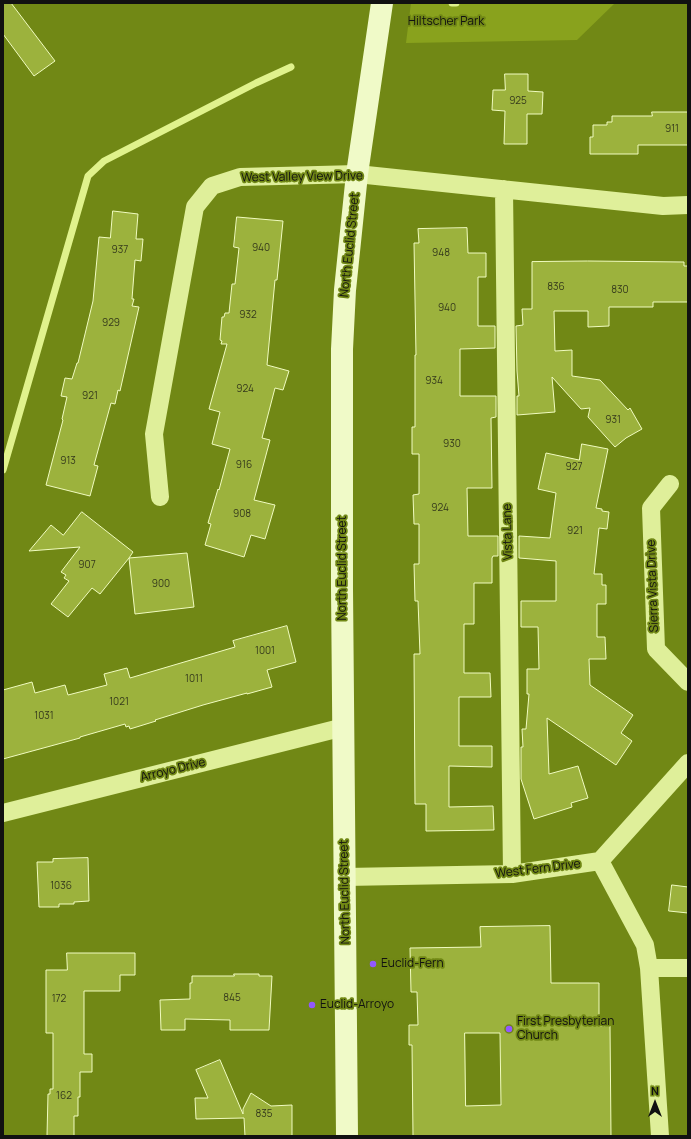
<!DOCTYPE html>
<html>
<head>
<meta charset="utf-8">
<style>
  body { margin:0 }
  #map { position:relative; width:691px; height:1139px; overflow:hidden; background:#718815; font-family:Manrope,sans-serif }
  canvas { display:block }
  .frame { position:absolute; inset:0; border:4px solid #111; pointer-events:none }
  .north { position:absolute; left:635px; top:1083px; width:40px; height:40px; -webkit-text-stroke:3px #718815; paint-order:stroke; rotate:0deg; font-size:11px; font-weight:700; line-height:16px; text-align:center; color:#111 }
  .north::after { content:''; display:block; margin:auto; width:14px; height:18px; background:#111; clip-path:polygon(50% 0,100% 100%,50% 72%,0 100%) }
</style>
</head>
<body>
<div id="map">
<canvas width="691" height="1139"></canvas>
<div class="frame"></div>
<div class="north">N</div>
</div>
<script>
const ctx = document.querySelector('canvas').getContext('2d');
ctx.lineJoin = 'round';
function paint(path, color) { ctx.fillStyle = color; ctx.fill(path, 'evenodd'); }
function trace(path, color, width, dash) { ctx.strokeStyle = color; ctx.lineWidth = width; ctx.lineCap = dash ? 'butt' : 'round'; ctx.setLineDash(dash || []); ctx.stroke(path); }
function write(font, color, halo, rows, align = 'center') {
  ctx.font = font + ' Manrope,sans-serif'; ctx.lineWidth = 3.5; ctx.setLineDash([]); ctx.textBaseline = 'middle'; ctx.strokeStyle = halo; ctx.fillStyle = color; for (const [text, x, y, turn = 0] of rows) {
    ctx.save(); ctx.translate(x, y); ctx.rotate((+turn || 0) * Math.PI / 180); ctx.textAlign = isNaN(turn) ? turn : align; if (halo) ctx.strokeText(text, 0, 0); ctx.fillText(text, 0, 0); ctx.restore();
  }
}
paint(new Path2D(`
  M 411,3 L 615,3 L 577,40 L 406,43 Z`), '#89a21d');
trace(new Path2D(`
  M 452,3 L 456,3
  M 3,470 L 88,176 L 104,161 L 256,83 L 291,67`), '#e0f28c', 7);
const building = new Path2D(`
  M 3,3 L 11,3 L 55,61 L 34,76 L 3,34 Z
  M 505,74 L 528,74 L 528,91 L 543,92 L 542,114 L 527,114 L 527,144 L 504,144 L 505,111 L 492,110 L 493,90 L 505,90 Z
  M 652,112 L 688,112 L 688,145 L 638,145 L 638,154 L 590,154 L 590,137 L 593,137 L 593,125 L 607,125 L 607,122 L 612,122 L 612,116 L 652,116 Z
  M 113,211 L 138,214 L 136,239 L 143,239 L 141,261 L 135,260 L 132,299 L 134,299 L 132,306 L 139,307 L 120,391 L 118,390 L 115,404 L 111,403 L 94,465 L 98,466 L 90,496 L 46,485 L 63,420 L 62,419 L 67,397 L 61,396 L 65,378 L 72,379 L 77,363 L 78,363 L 93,301 L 99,237 L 110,238 Z
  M 237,217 L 283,221 L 277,280 L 275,280 L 267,365 L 289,371 L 283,390 L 275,388 L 262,438 L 270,440 L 254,500 L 275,505 L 265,539 L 251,535 L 244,557 L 205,545 L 211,524 L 208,523 L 218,489 L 219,490 L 230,449 L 212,444 L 220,412 L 209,409 L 227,344 L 221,344 L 222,341 L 220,340 L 222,317 L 224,317 L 225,313 L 229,313 L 232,284 L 235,284 L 239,248 L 234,247 Z
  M 467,228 L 468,253 L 486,253 L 486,277 L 478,277 L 478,326 L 495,326 L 495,348 L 460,349 L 460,396 L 496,396 L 496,417 L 491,418 L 492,488 L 467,488 L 468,536 L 498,536 L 498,556 L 493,556 L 492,558 L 492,583 L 474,583 L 474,624 L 464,624 L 464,673 L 490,673 L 491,697 L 459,697 L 459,746 L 492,746 L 492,767 L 449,766 L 449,807 L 493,806 L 494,830 L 426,831 L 426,804 L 415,804 L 414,654 L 420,654 L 418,601 L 415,601 L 414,564 L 419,564 L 419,524 L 414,524 L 413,495 L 419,494 L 419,454 L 412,454 L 412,427 L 415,427 L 415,355 L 416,355 L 414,243 L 419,243 L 418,229 Z
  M 588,261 L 684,262 L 684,266 L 688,266 L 688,302 L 653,302 L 653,307 L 609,307 L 609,326 L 588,327 L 588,311 L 554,311 L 555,351 L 572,350 L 572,376 L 600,380 L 628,410 L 630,408 L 642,429 L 626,438 L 615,447 L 588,417 L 590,408 L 581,409 L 552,377 L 555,412 L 517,415 L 517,396 L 519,396 L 517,371 L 516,326 L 523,325 L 522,309 L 532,309 L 532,262 Z
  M 582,444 L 608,449 L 596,508 L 602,509 L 602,511 L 609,512 L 607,529 L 599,528 L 594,574 L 602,574 L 602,585 L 606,585 L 606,604 L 597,604 L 597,637 L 605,637 L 606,659 L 589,659 L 590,685 L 633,715 L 621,733 L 632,741 L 616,765 L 547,718 L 549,774 L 578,766 L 588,798 L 571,803 L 572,807 L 534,819 L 521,779 L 521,747 L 523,747 L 522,729 L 526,729 L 529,694 L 527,694 L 527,669 L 539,669 L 538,627 L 521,627 L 521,601 L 556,601 L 556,561 L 519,558 L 519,536 L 550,538 L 556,493 L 538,489 L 546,453 L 579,460 Z
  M 82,512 L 133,552 L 129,558 L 187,553 L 194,607 L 135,614 L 129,558 L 100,594 L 92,588 L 68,617 L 51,604 L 69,581 L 64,578 L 66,575 L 61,572 L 80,547 L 29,551 L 51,525 L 63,535 Z
  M 287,626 L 296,662 L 267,670 L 272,687 L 247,694 L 247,693 L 203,705 L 155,720 L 156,721 L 130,729 L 129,726 L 126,727 L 125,724 L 80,737 L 80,738 L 3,759 L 3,690 L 32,682 L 35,693 L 65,685 L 68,695 L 107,685 L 104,674 L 127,668 L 130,678 L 235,647 L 233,641 Z
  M 88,858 L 89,901 L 74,902 L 74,904 L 59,904 L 59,907 L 39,907 L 37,862 L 53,862 L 53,859 Z
  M 672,885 L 688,887 L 688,913 L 669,911 Z
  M 550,926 L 551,983 L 599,983 L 599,1026 L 610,1026 L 611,1136 L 413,1136 L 412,1045 L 409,1045 L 409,1025 L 418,1025 L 417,992 L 411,992 L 410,948 L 481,947 L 480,927 ZM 465,1033 L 500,1033 L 501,1105 L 466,1106 Z
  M 67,953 L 135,953 L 135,975 L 120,975 L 120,991 L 84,991 L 84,1054 L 92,1054 L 92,1072 L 80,1072 L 80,1097 L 78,1097 L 78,1116 L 74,1116 L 74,1136 L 47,1136 L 48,1094 L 50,1094 L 50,1089 L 53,1089 L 53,1033 L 46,1033 L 46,970 L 67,970 Z
  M 234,974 L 259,974 L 259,976 L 272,976 L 269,1030 L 230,1030 L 230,1020 L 185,1019 L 185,1030 L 161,1030 L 160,1000 L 190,999 L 190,983 L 192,983 L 192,976 L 234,976 Z
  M 220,1060 L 243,1114 L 243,1109 L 251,1093 L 271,1106 L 292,1105 L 292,1136 L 245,1136 L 244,1118 L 196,1119 L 195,1098 L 208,1098 L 196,1070 Z`);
paint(building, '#9cb23d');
trace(building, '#f0fbc0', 1);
trace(new Path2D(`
  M 504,189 L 512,874
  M 670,484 L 651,508 L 656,649 L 688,682
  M 160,497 L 154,434 L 195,207 L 212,186 L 240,177 L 357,174 L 663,206 L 688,205
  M 3,813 L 344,727
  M 600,861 L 645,945 L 649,968 L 660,1136
  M 345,877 L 512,874 L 600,861 L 688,763
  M 649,968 L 688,968`), '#dfef9a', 18);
trace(new Path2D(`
  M 347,1136 L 342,589 L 342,349 L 345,290 L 357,174 L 382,3`), '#f0fac8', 22);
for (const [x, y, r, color] of [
  [373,964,4,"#9258ff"],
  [312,1005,4,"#9258ff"],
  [509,1029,4,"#9258ff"]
]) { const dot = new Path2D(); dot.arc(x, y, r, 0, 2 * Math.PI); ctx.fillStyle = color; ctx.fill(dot); trace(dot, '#718815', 1.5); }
write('10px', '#34391c', null, [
  ["925",518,101],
  ["911",672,129],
  ["940",261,248],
  ["937",120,250],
  ["948",441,253],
  ["836",556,287],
  ["830",620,290],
  ["940",447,308],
  ["932",248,315],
  ["929",111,323],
  ["934",434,381],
  ["924",245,389],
  ["921",90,396],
  ["931",613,420],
  ["930",452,444],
  ["913",68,461],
  ["916",244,465],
  ["927",574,467],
  ["924",440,508],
  ["908",242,514],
  ["921",575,531],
  ["907",87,565],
  ["900",161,584],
  ["1001",265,651],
  ["1011",194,679],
  ["1021",119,702],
  ["1031",44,716],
  ["1036",61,886],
  ["845",232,998],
  ["172",59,999],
  ["162",64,1096],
  ["835",264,1114]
]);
write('12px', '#111', '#718815', [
  ["Hiltscher Park",446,22]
]);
write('12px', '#111', '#718815', [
  ["West Valley View Drive",302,177,-1],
  ["North Euclid Street",350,245,-84],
  ["Vista Lane",508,532,-91],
  ["North Euclid Street",343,568,-90],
  ["Sierra Vista Drive",653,586,-92],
  ["Arroyo Drive",173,770,-14],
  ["West Fern Drive",538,869,-7],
  ["North Euclid Street",345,892,-91]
]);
write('12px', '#111', '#718815', [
  ["Euclid-Fern",381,964],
  ["Euclid-Arroyo",320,1005],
  ["First Presbyterian",517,1022],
  ["Church",517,1036]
], 'left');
</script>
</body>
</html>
